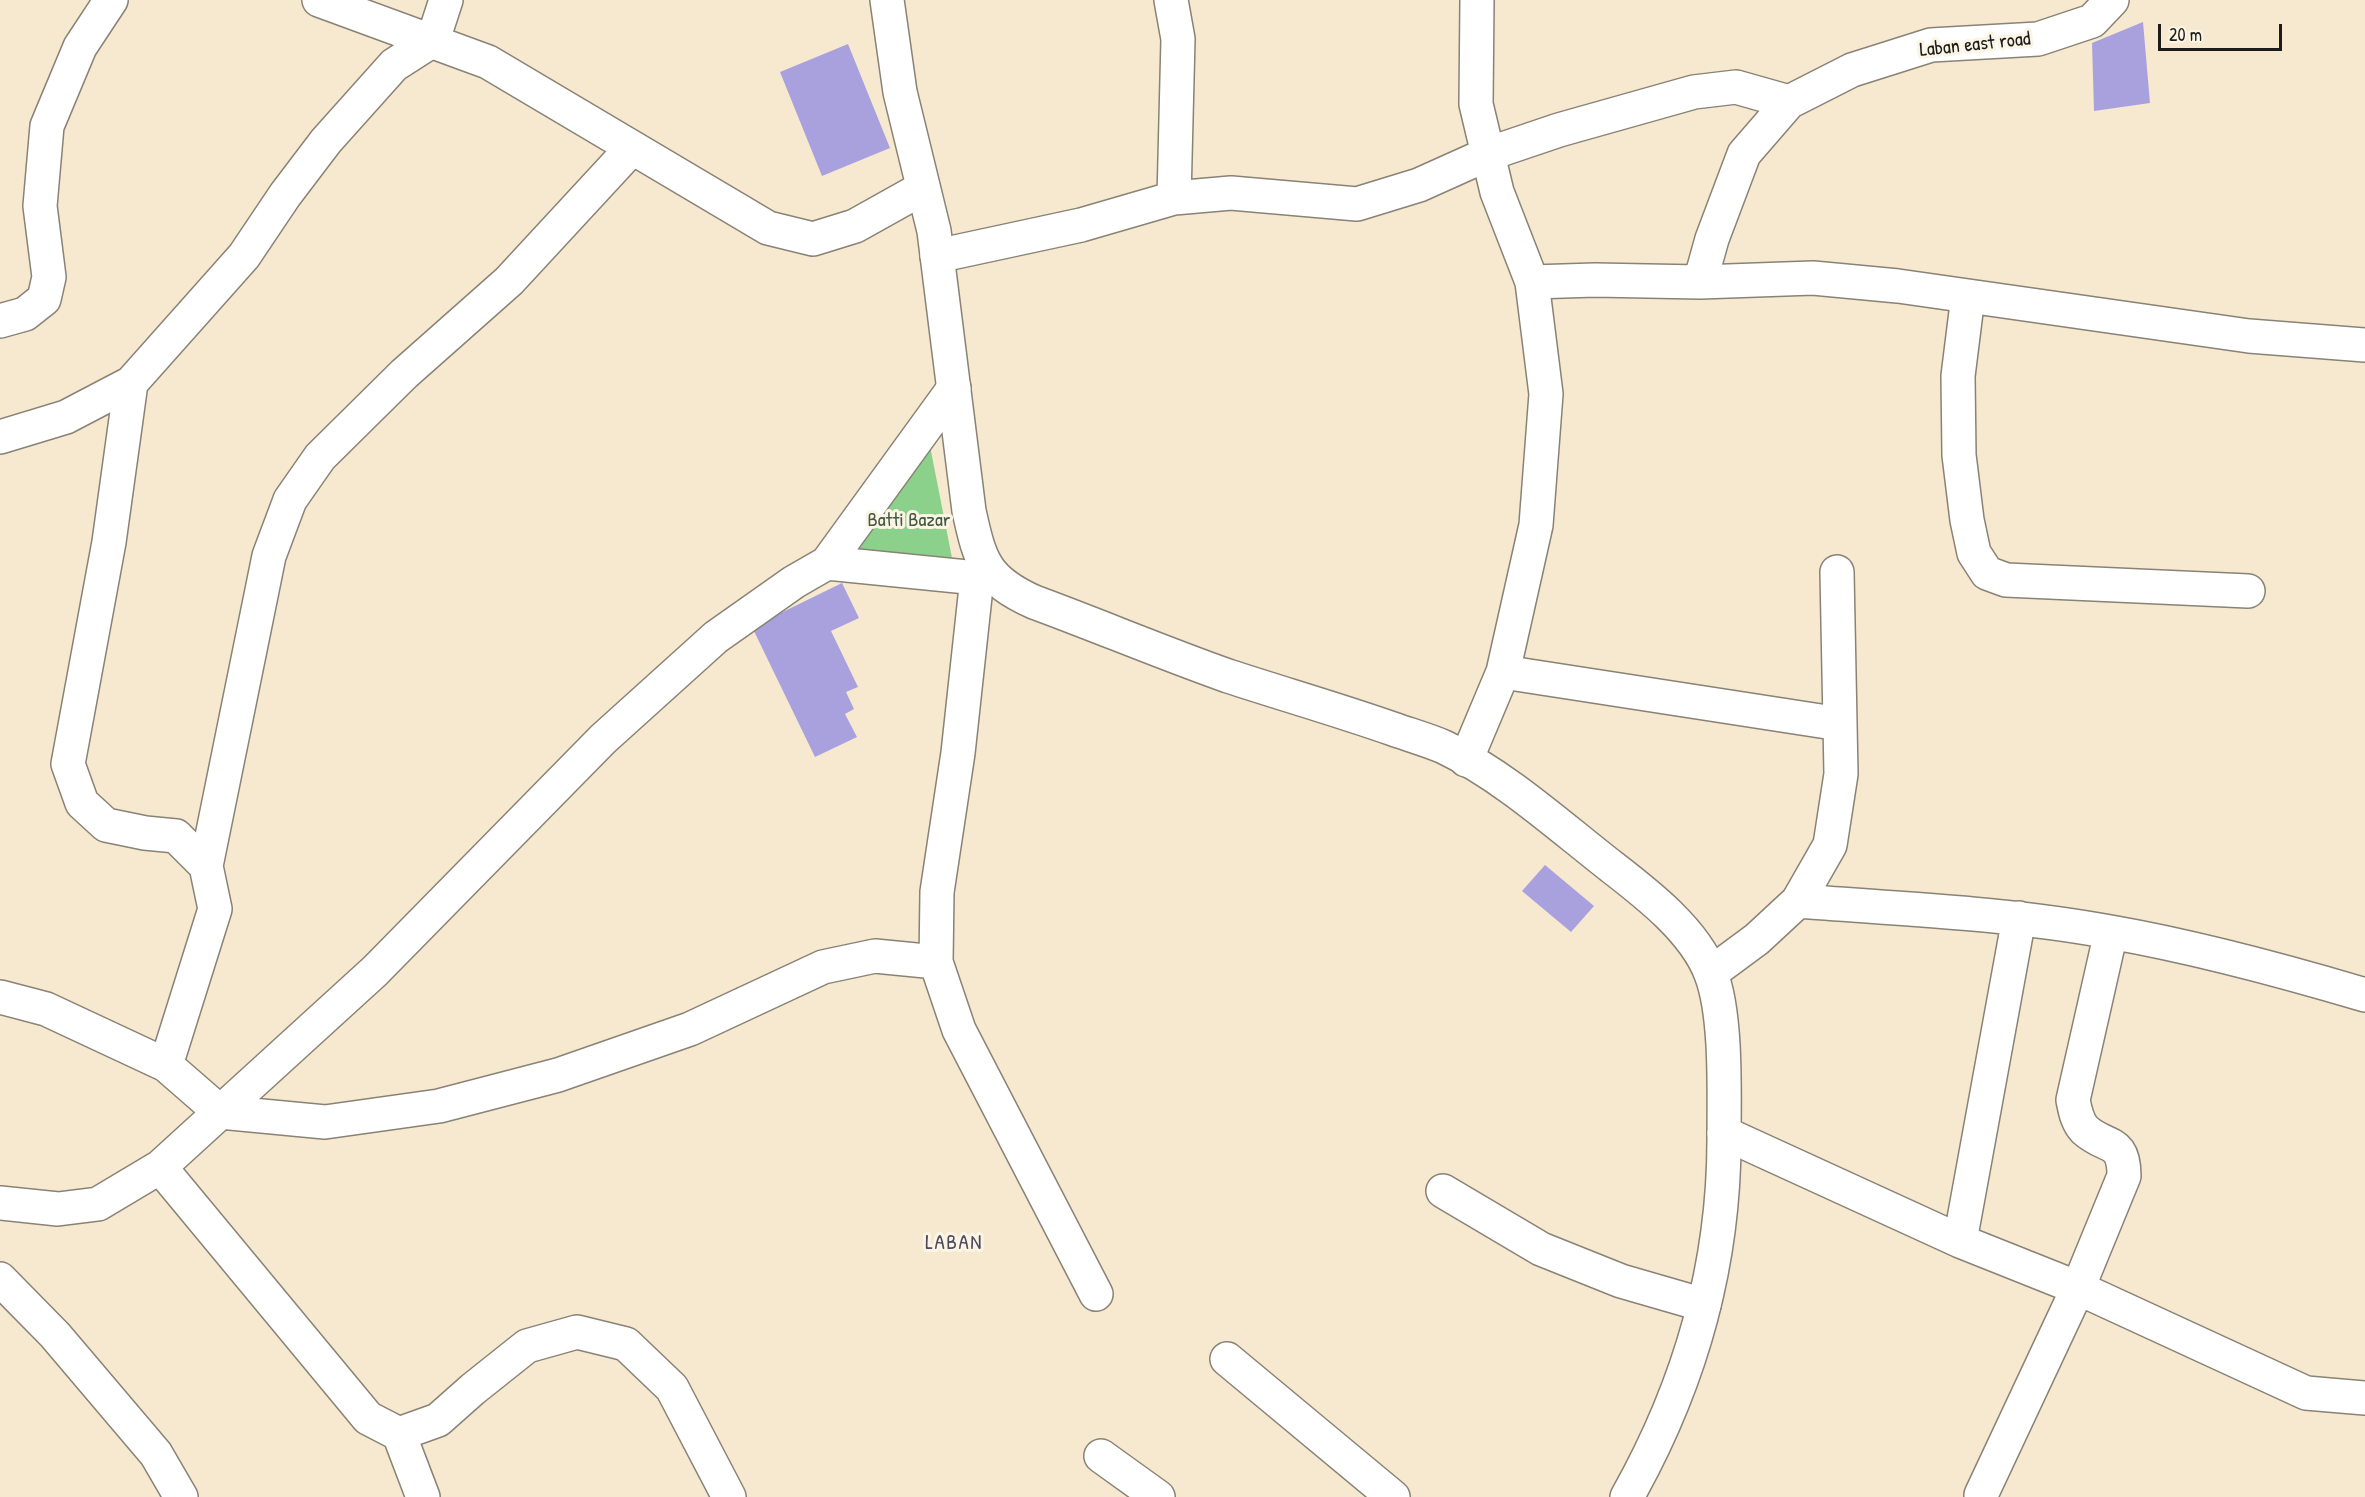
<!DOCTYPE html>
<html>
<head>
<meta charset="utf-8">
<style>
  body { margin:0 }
  #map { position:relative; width:2365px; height:1497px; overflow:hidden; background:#f6e9cf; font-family:"Patrick Hand",sans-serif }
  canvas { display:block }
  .scale { position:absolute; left:2158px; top:24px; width:124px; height:27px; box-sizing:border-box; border:3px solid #1c1c1c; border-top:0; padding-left:8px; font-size:18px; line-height:21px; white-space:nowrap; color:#1c1c1c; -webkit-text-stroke:4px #fcf5e5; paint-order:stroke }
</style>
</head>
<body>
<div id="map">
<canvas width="2365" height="1497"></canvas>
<div class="scale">20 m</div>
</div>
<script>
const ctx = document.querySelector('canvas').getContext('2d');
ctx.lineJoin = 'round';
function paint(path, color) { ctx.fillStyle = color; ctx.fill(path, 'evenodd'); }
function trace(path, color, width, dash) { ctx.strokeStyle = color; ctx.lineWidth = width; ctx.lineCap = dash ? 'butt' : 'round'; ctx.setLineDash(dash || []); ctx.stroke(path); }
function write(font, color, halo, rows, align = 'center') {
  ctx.font = font + ' "Patrick Hand",sans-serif'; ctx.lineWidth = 6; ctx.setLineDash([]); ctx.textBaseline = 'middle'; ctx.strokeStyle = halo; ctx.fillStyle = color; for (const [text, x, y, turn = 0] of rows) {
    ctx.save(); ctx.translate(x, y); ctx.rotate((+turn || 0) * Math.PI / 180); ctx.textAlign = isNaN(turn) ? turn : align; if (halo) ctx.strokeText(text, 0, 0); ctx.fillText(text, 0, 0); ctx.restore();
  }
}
paint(new Path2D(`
  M 928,436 L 953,563 L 845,550 Z`), '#8bd18b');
paint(new Path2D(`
  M 2143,22 L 2150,103 L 2094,111 L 2092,43 Z
  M 848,44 L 890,148 L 822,176 L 780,72 Z
  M 842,583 L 859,618 L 831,631 L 858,687 L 846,692 L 854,709 L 845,714 L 857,737 L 815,757 L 752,627 Z
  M 1545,865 L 1594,906 L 1571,932 L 1522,891 Z`), '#a9a1dd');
const minor = new Path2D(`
  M 319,0 L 488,62 L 768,228 L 813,239 L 855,226 L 923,188
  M 1171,0 L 1178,39 L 1174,198
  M 937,256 L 1081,225 L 1174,198 L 1231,193 L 1357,204 L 1419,185 L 1488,154 L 1559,130 L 1694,92 L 1736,87 L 1789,102
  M 1532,282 L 1595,280 L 1700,282 L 1813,278 L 1898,286 L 2249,336 L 2365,345
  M 1700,282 L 1712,239 L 1744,154 L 1789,102 L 1852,70 L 1931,45 L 2038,39 L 2092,21 L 2112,0
  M 1968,296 L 1958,376 L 1959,455 L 1967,520 L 1974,553 L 1987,573 L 2006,580 L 2248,591
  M 0,321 L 25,314 L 44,299 L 49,277 L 40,206 L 47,126 L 80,47 L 111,0
  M 0,437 L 66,417 L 131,383
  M 827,563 L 954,388
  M 977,578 L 958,753 L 937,892 L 936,962 L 959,1030 L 1096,1294
  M 1503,672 L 1840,724
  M 1466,760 L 1503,672 L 1536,525 L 1546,394 L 1532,282 L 1497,192 L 1476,104 L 1477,0
  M 206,866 L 269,556 L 290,500 L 320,457 L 404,374 L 509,281 L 632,148
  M 1798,901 C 1902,909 2007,913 2110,932 C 2196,947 2281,970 2365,995
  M 1711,973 L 1757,939 L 1798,901 L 1830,845 L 1841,774 L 1837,572
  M 0,997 L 46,1009 L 166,1065 L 220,1112 L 325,1122 L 439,1106 L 558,1075 L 690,1029 L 823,967 L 875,956 L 936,962
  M 166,1065 L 215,909 L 206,866 L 176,836 L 145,833 L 106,825 L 82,803 L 68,764 L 109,542 L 131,383 L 244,256 L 285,195 L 326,141 L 394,65 L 433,40 L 446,0
  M 1724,1133 L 1960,1241 L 2078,1288 L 2306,1393 L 2365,1398
  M 160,1167 L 368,1418 L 399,1434 L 438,1420 L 473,1389 L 527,1346 L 577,1332 L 626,1344 L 672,1388 L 729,1497
  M 1443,1191 L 1541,1249 L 1621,1281 L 1704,1305
  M 0,1203 L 58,1209 L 98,1204 L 160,1167 L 375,971 L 603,739 L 716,637 L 794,582 L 827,563 L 977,578 L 992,575
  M 1960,1241 L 2019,918
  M 1227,1359 L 1393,1497
  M 399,1434 L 423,1497
  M 1101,1456 L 1158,1497
  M 1981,1495 L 2078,1288 L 2124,1176 C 2124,1138 2106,1149 2085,1130 C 2077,1122 2075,1110 2073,1100 L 2111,932`);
const tertiary = new Path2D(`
  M 887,0 L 900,92 L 934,231 L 969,511 C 980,561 985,580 1034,602 C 1099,626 1163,653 1228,676 C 1283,694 1339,710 1393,729 C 1410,735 1428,740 1444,747 C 1506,777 1558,825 1612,867 C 1647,894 1695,931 1711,974 C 1727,1015 1724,1094 1724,1140 C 1724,1267 1689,1387 1627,1497
  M 0,1279 L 55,1335 L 156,1454 L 181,1497`);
trace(minor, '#898276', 36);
trace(tertiary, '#898276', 36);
trace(minor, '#fff', 33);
trace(tertiary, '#fff', 33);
write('20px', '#1c1c1c', '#fcf5e5', [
  ["Laban east road",1975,45,-6]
]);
write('20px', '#435b43', '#fcf5e5', [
  ["Batti Bazar",909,521]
]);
ctx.letterSpacing = '1.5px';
write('21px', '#4d4b60', '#fcf5e5', [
  ["LABAN",954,1243]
]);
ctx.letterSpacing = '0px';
</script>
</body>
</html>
